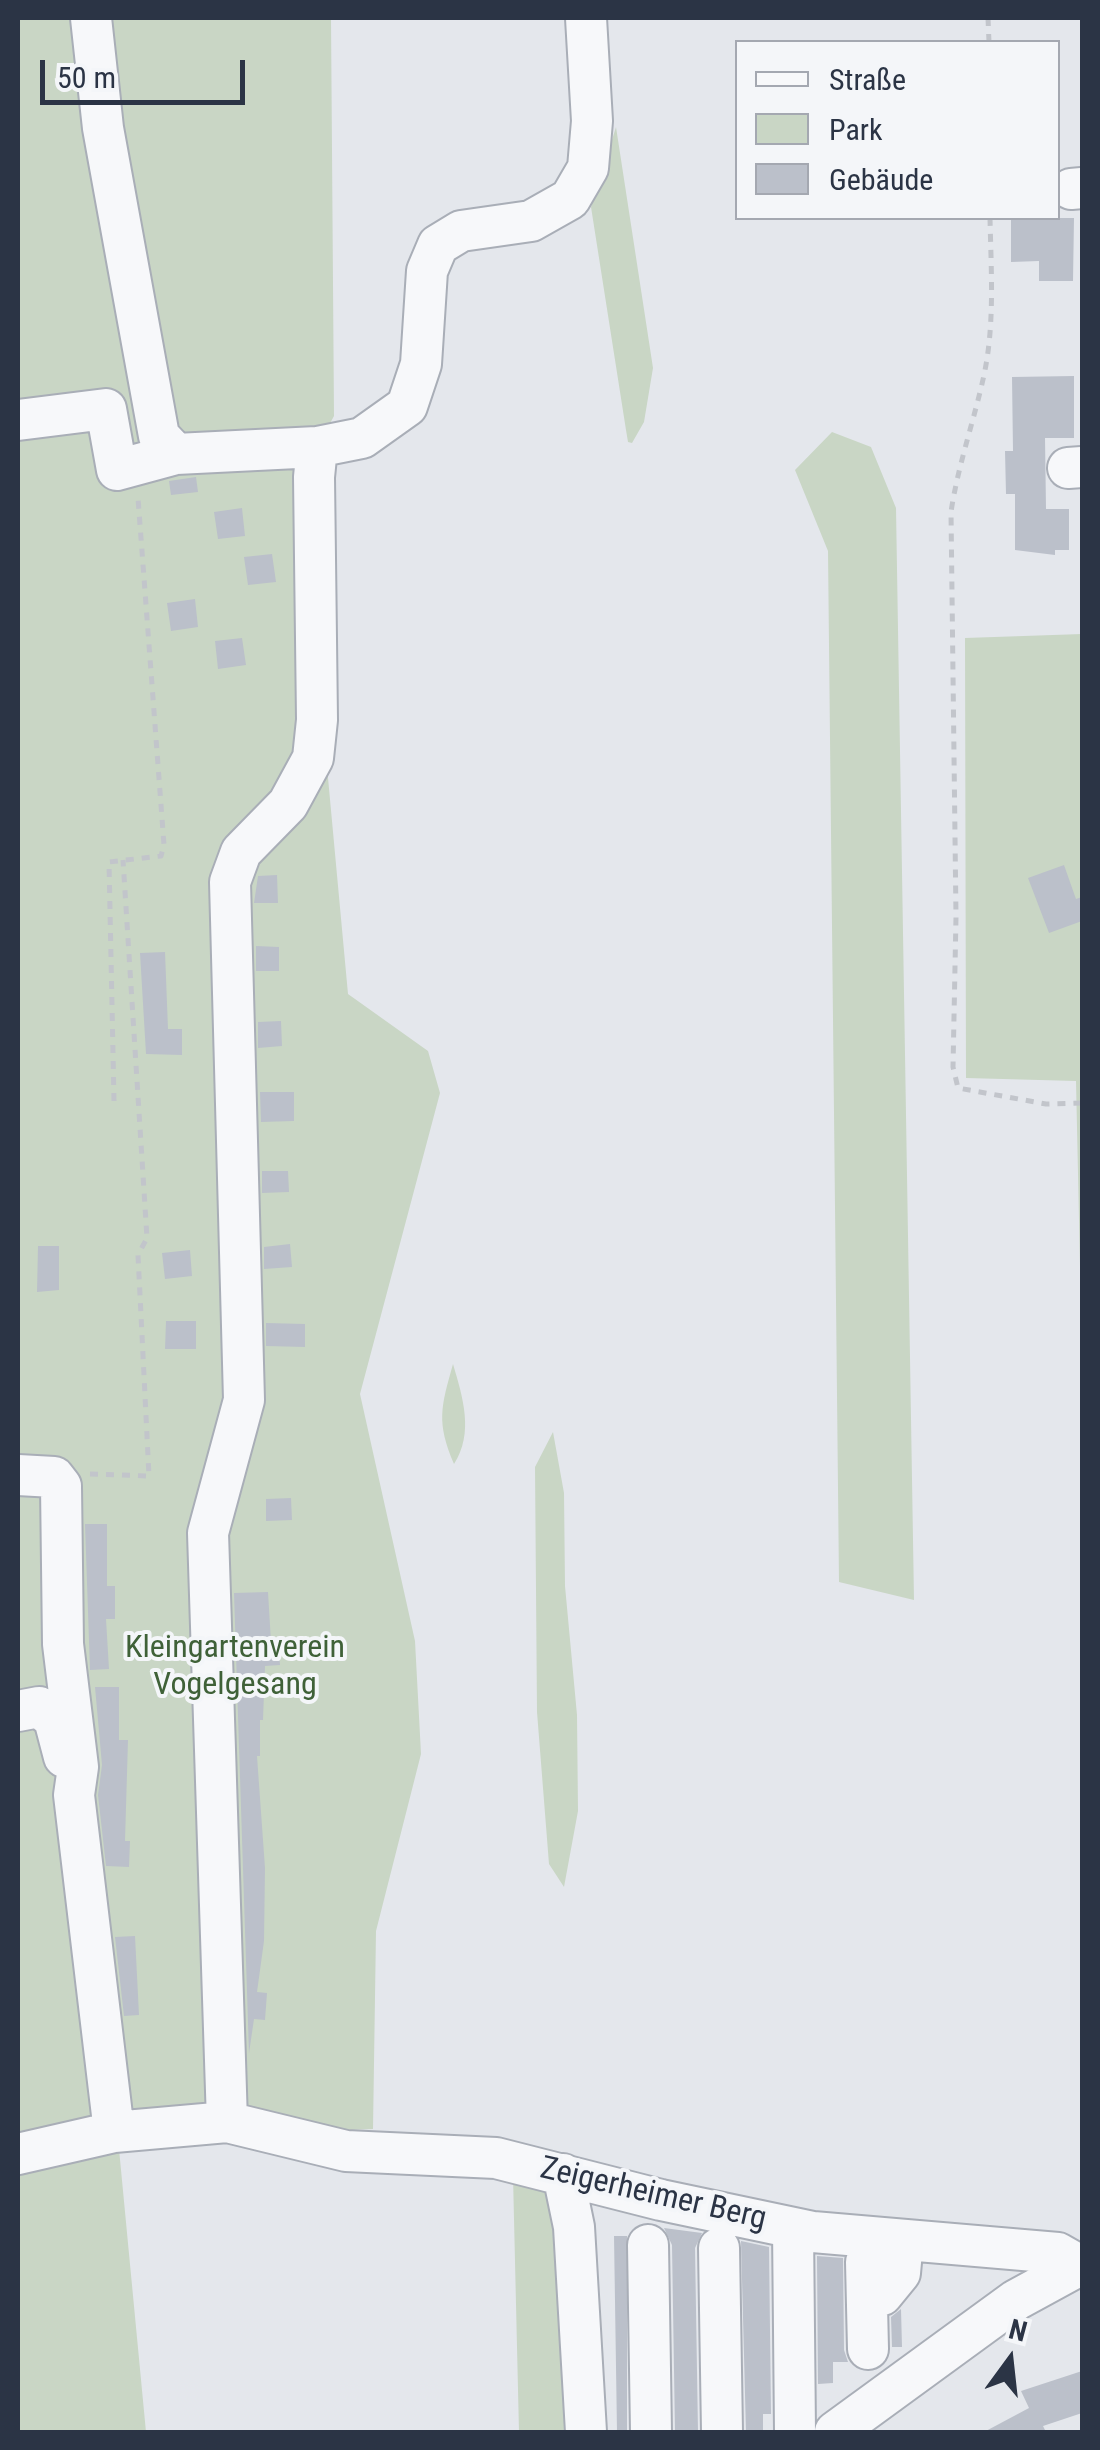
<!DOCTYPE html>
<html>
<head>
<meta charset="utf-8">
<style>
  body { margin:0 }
  #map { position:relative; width:1100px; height:2450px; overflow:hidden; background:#e4e7ec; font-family:"Roboto Condensed",sans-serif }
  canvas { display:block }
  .frame { position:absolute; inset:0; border:20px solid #2b3445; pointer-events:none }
  .legend { position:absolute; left:735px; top:40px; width:325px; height:180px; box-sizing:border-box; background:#f4f6f9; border:2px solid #a4a8b1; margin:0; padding:12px 18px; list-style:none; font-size:30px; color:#2b3445 }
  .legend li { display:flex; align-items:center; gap:20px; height:50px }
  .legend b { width:50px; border:2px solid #a4a8b1 }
  .north { position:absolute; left:960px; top:2310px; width:100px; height:100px; -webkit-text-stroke:8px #f4f6f9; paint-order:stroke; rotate:15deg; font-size:28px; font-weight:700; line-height:40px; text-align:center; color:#2b3445 }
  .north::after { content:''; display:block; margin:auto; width:35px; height:45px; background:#2b3445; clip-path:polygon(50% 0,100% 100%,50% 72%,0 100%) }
  .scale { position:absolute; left:40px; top:60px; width:205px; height:45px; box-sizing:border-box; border:5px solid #2b3445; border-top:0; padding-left:12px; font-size:30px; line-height:35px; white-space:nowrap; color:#2b3445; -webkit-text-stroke:8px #f4f6f9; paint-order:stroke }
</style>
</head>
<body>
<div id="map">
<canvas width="1100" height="2450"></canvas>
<div class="frame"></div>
<ul class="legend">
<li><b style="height:12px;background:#f7f8fa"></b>Straße</li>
<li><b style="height:28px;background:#c9d6c5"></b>Park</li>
<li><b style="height:28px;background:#bbc0ca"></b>Gebäude</li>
</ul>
<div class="north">N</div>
<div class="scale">50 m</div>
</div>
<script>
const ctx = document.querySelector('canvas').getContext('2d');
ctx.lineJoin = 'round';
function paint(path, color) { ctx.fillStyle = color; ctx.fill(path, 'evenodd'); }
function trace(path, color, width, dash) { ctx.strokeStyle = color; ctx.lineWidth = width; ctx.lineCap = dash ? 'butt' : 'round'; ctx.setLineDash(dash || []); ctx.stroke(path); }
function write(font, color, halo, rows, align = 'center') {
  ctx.font = font + ' "Roboto Condensed",sans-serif'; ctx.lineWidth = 8; ctx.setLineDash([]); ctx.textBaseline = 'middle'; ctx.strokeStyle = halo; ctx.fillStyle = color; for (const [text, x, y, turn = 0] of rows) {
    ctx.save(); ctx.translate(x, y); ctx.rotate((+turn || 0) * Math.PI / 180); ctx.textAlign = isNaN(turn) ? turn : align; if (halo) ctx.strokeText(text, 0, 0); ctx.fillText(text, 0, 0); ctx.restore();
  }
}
paint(new Path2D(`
  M 18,18 L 331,18 L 334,416 L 309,462 L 327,767 L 348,994 L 428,1051 L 440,1093 L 360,1394 L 415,1641 L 421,1754 L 376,1931 L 373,2129 L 243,2134 L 119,2149 L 146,2432 L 18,2432 Z
  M 616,127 L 653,368 L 644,422 L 632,443 L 628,442 L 626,430 L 591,207 Z
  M 832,432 L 871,447 L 896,508 L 914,1600 L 839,1582 L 828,551 L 795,470 Z
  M 1082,634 L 1082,1359 L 1076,1081 L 966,1078 L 965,638 Z
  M 453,1364 C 463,1398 474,1433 454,1464 C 436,1422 441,1407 453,1364 Z
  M 553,1432 L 564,1493 L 565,1586 L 577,1715 L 578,1811 L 564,1887 L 549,1864 L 537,1712 L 535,1467 Z
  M 513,2176 L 576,2188 L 582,2432 L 519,2432 Z`), '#c9d6c5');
paint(new Path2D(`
  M 1011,218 L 1074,218 L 1073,281 L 1039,281 L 1039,261 L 1011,262 Z
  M 1074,376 L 1074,438 L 1045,438 L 1046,509 L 1069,509 L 1069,550 L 1055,550 L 1055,555 L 1015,550 L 1015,494 L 1006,494 L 1005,451 L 1013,451 L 1012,377 Z
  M 196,477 L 198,492 L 171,495 L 169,481 Z
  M 242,508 L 245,536 L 218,539 L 214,512 Z
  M 272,554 L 276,582 L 248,585 L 244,557 Z
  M 195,599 L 198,627 L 171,631 L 167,603 Z
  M 242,638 L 246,665 L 218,669 L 215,641 Z
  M 1064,865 L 1076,899 L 1082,897 L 1082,921 L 1049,933 L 1028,878 Z
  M 277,875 L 278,903 L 254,903 L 258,876 Z
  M 256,946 L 279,947 L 279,971 L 256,971 Z
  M 165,952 L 168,1029 L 182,1029 L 182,1055 L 146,1054 L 140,953 Z
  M 281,1021 L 282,1046 L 258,1048 L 258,1022 Z
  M 260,1092 L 294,1092 L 294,1121 L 261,1122 Z
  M 262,1171 L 288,1171 L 289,1192 L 262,1193 Z
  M 290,1244 L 292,1267 L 264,1269 L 264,1247 Z
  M 38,1246 L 59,1246 L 59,1290 L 37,1292 Z
  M 190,1250 L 192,1276 L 165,1279 L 162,1253 Z
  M 166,1321 L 196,1321 L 196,1349 L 165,1349 Z
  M 266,1323 L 305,1324 L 305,1347 L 266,1346 Z
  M 291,1498 L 292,1520 L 266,1521 L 266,1499 Z
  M 85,1524 L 107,1524 L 107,1586 L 115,1586 L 115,1619 L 106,1619 L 109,1669 L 90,1670 Z
  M 268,1592 L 271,1642 L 278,1642 L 280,1665 L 265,1666 L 263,1720 L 260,1720 L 260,1756 L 257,1756 L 265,1868 L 264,1941 L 257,1992 L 267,1993 L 265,2020 L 254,2019 L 249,2053 L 234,1593 Z
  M 95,1687 L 119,1687 L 119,1740 L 128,1740 L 125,1841 L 130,1841 L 129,1867 L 106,1866 L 98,1795 L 102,1765 Z
  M 135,1936 L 139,2015 L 124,2016 L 115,1937 Z
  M 664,2228 L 702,2233 L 695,2248 L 698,2432 L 675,2432 L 672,2245 Z
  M 614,2236 L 627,2236 L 627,2432 L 617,2432 Z
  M 741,2241 L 769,2247 L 771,2414 L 763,2414 L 763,2432 L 746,2432 Z
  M 817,2256 L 843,2258 L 844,2350 L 848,2362 L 833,2362 L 833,2383 L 818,2384 Z
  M 901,2309 L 902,2347 L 892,2347 L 891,2317 Z
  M 1082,2371 L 1082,2413 L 1043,2426 L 1046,2432 L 984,2432 L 1029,2408 L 1021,2391 Z`), '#bbc0ca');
const minor = new Path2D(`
  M 91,18 L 103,128 L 159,436 L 176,454 L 317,447 L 362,438 L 407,406 L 421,364 L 427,271 L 438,245 L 461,231 L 531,221 L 570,199 L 588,168 L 592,121 L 586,18
  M 1071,189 L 1082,188
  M 18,420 L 106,409 L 117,470 L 176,454
  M 1068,468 L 1082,467
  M 18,1475 L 54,1477 L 61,1486 L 63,1644 L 78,1767 L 74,1795 L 114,2132
  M 18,1711 L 39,1707 L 54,1719 L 64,1757
  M 227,2122 L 208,1533 L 244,1400 L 230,882 L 241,852 L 288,804 L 313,758 L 317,720 L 314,477 L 317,447
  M 18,2154 L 114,2132 L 227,2122 L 346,2151 L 496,2158 L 661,2200 L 813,2232 L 1058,2253 L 1079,2265
  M 563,2174 L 574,2227 L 586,2432
  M 793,2228 L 795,2432
  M 648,2245 L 651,2432
  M 719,2248 L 722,2432
  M 866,2262 L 868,2349
  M 867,2296 L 882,2295 L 900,2273 L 903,2240
  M 835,2432 L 1016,2300 L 1082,2264`);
trace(minor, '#a9aeb7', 44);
trace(new Path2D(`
  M 988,18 L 989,42
  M 990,218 C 991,269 995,324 984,375 C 974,421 958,465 951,512 L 956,917 L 953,1067 L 958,1088 L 1046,1104 L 1082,1103
  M 114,1101 L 109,862 L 161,856 L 164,845 L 138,498
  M 90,1474 L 149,1476 L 138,1255 L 147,1238 L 123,860`), '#c2c5cb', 5, [8, 8]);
trace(minor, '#f7f8fa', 40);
write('32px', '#3f6138', '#f4f6f9', [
  ["Kleingartenverein",235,1649],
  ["Vogelgesang",235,1686]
]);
write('32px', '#2b3445', '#f4f6f9', [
  ["Zeigerheimer Berg",653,2195,13]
]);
</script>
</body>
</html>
